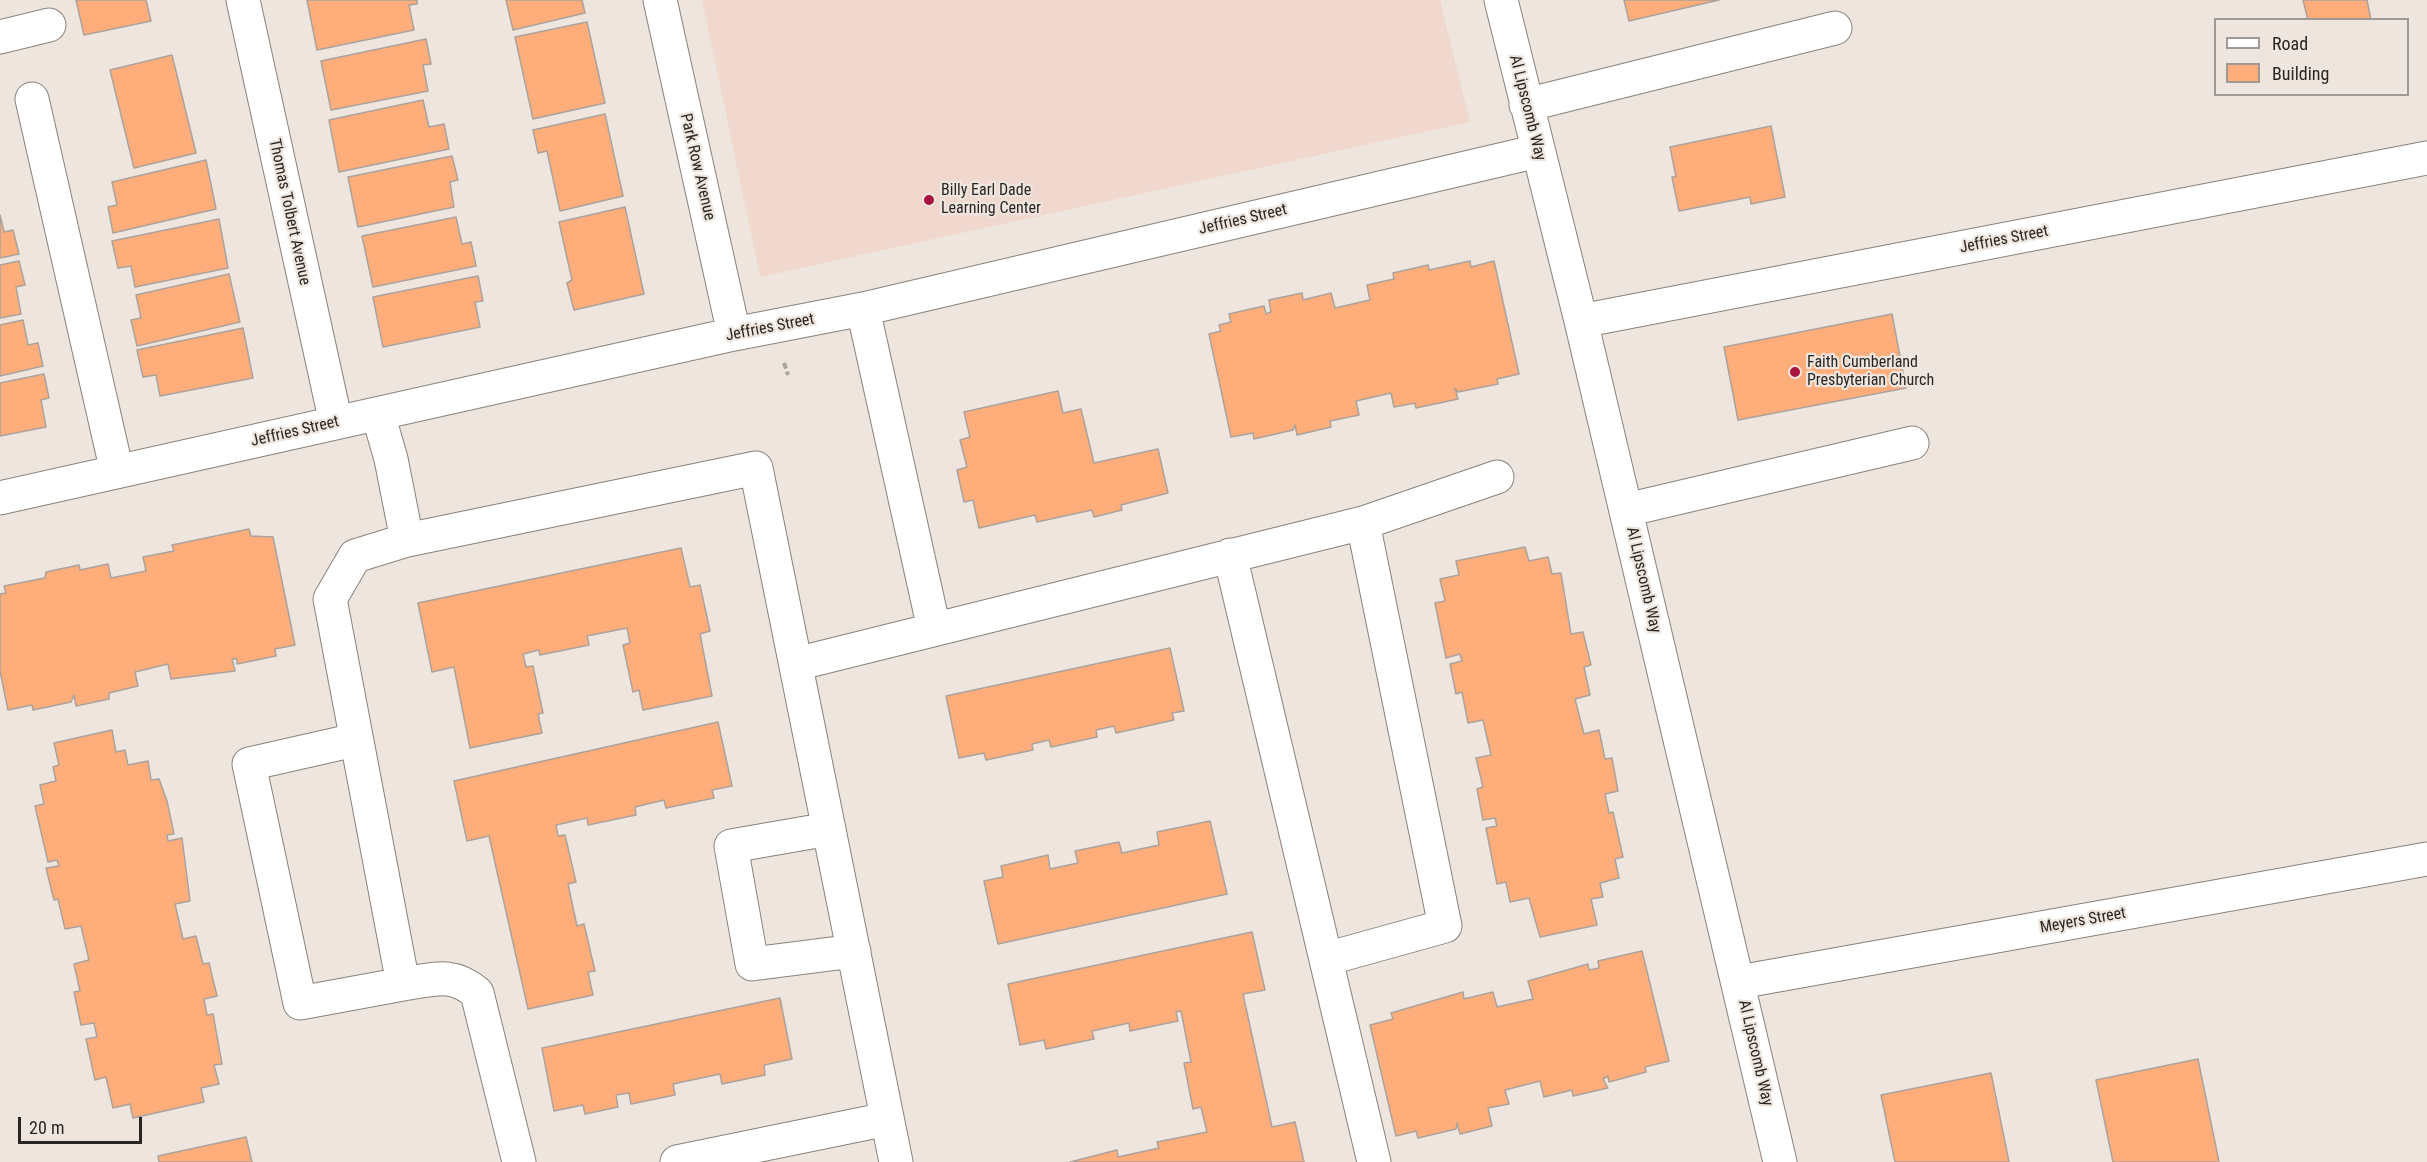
<!DOCTYPE html>
<html>
<head>
<meta charset="utf-8">
<style>
  body { margin:0 }
  #map { position:relative; width:2427px; height:1162px; overflow:hidden; background:#eee6de; font-family:"Roboto Condensed",sans-serif }
  canvas { display:block }
  .legend { position:absolute; left:2214px; top:18px; width:195px; height:78px; box-sizing:border-box; background:#eee6de; border:2px solid #9f9993; margin:0; padding:8px 10px; list-style:none; font-size:18px; color:#282522 }
  .legend li { display:flex; align-items:center; gap:12px; height:30px }
  .legend b { width:30px; border:2px solid #9f9993 }
  .scale { position:absolute; left:18px; top:1117px; width:124px; height:27px; box-sizing:border-box; border:3px solid #282522; border-top:0; padding-left:8px; font-size:18px; line-height:21px; white-space:nowrap; color:#282522; -webkit-text-stroke:4px #eee6de; paint-order:stroke }
</style>
</head>
<body>
<div id="map">
<canvas width="2427" height="1162"></canvas>
<ul class="legend">
<li><b style="height:8px;background:#fff"></b>Road</li>
<li><b style="height:16px;background:#ffad7b"></b>Building</li>
</ul>
<div class="scale">20 m</div>
</div>
<script>
const ctx = document.querySelector('canvas').getContext('2d');
ctx.lineJoin = 'round';
function paint(path, color) { ctx.fillStyle = color; ctx.fill(path, 'evenodd'); }
function trace(path, color, width, dash) { ctx.strokeStyle = color; ctx.lineWidth = width; ctx.lineCap = dash ? 'butt' : 'round'; ctx.setLineDash(dash || []); ctx.stroke(path); }
function write(font, color, halo, rows, align = 'center') {
  ctx.font = font + ' "Roboto Condensed",sans-serif'; ctx.lineWidth = 4.5; ctx.setLineDash([]); ctx.textBaseline = 'middle'; ctx.strokeStyle = halo; ctx.fillStyle = color; for (const [text, x, y, turn = 0] of rows) {
    ctx.save(); ctx.translate(x, y); ctx.rotate((+turn || 0) * Math.PI / 180); ctx.textAlign = isNaN(turn) ? turn : align; if (halo) ctx.strokeText(text, 0, 0); ctx.fillText(text, 0, 0); ctx.restore();
  }
}
paint(new Path2D(`
  M 702,0 L 1440,0 L 1470,122 L 760,277 Z`), '#f0d8ce');
const building = new Path2D(`
  M 76,0 L 146,0 L 151,21 L 84,35 Z
  M 307,0 L 417,0 L 417,4 L 409,5 L 414,30 L 317,50 Z
  M 506,0 L 582,0 L 585,13 L 513,30 Z
  M 1624,0 L 1719,0 L 1629,21 Z
  M 2303,0 L 2367,0 L 2371,20 L 2308,20 Z
  M 587,22 L 605,103 L 533,119 L 515,37 Z
  M 426,39 L 431,64 L 423,65 L 428,91 L 331,110 L 321,61 Z
  M 172,55 L 196,153 L 134,168 L 110,70 Z
  M 423,100 L 429,127 L 444,124 L 449,149 L 339,172 L 329,120 Z
  M 605,114 L 623,196 L 560,211 L 547,151 L 538,153 L 533,130 Z
  M 1771,126 L 1785,197 L 1751,204 L 1750,197 L 1679,211 L 1672,177 L 1676,177 L 1670,147 Z
  M 452,156 L 458,180 L 450,182 L 454,207 L 358,227 L 348,177 Z
  M 206,160 L 216,209 L 113,233 L 108,207 L 117,205 L 112,182 Z
  M 625,207 L 644,294 L 574,310 L 567,283 L 572,280 L 559,222 Z
  M 0,215 L 4,232 L 13,230 L 19,254 L 0,258 Z
  M 456,217 L 462,244 L 471,242 L 476,266 L 373,287 L 362,236 Z
  M 219,219 L 228,268 L 135,287 L 131,266 L 118,268 L 112,241 Z
  M 19,261 L 25,285 L 16,287 L 21,314 L 0,318 L 0,265 Z
  M 1470,261 L 1471,267 L 1494,261 L 1519,374 L 1497,379 L 1498,384 L 1458,392 L 1455,388 L 1458,399 L 1416,408 L 1415,403 L 1394,407 L 1391,393 L 1356,401 L 1359,415 L 1330,421 L 1331,427 L 1297,435 L 1295,425 L 1293,430 L 1254,439 L 1253,433 L 1231,437 L 1209,334 L 1221,331 L 1219,325 L 1231,322 L 1229,314 L 1264,306 L 1266,314 L 1271,312 L 1269,300 L 1302,293 L 1303,300 L 1331,293 L 1335,308 L 1370,300 L 1367,285 L 1394,279 L 1393,273 L 1428,265 L 1429,270 Z
  M 229,274 L 240,322 L 137,346 L 131,320 L 141,318 L 136,295 Z
  M 478,276 L 483,301 L 475,302 L 480,327 L 383,347 L 373,297 Z
  M 1892,314 L 1906,388 L 1738,420 L 1724,347 Z
  M 23,320 L 28,345 L 38,343 L 43,366 L 0,376 L 0,325 Z
  M 243,328 L 253,378 L 160,396 L 156,375 L 143,377 L 137,350 Z
  M 44,374 L 49,398 L 41,400 L 46,427 L 0,436 L 0,383 Z
  M 1058,391 L 1063,413 L 1081,409 L 1094,463 L 1158,449 L 1168,493 L 1121,505 L 1122,510 L 1094,517 L 1092,510 L 1037,522 L 1035,515 L 979,528 L 973,500 L 964,502 L 957,470 L 967,467 L 960,440 L 970,437 L 964,412 Z
  M 249,529 L 251,536 L 273,537 L 295,645 L 275,649 L 276,656 L 237,664 L 237,659 L 232,659 L 235,671 L 171,679 L 168,664 L 135,672 L 138,686 L 109,693 L 109,699 L 76,706 L 74,695 L 71,702 L 33,710 L 32,705 L 8,710 L 0,671 L 0,594 L 6,593 L 4,586 L 45,578 L 46,572 L 79,565 L 80,570 L 108,564 L 111,578 L 146,571 L 143,557 L 174,551 L 172,545 Z
  M 1525,547 L 1529,561 L 1548,557 L 1552,574 L 1561,573 L 1571,634 L 1583,632 L 1591,665 L 1584,667 L 1590,695 L 1575,699 L 1584,734 L 1599,730 L 1605,759 L 1612,758 L 1618,791 L 1605,794 L 1609,813 L 1613,812 L 1623,857 L 1615,859 L 1619,878 L 1600,883 L 1603,897 L 1591,899 L 1597,925 L 1540,937 L 1529,898 L 1510,902 L 1506,882 L 1497,884 L 1486,828 L 1497,826 L 1495,818 L 1483,820 L 1477,789 L 1483,787 L 1476,758 L 1491,755 L 1483,720 L 1468,723 L 1462,692 L 1456,694 L 1450,664 L 1462,661 L 1460,654 L 1446,658 L 1435,603 L 1445,601 L 1440,579 L 1459,575 L 1456,561 Z
  M 681,548 L 690,587 L 700,585 L 710,631 L 700,634 L 712,696 L 643,710 L 639,690 L 633,692 L 623,645 L 630,643 L 627,628 L 587,636 L 589,645 L 540,655 L 539,650 L 523,654 L 526,667 L 533,666 L 543,713 L 538,714 L 542,733 L 470,748 L 454,667 L 432,672 L 418,603 Z
  M 1170,648 L 1184,711 L 1172,713 L 1174,720 L 1116,733 L 1114,726 L 1096,730 L 1097,737 L 1051,747 L 1049,740 L 1032,744 L 1033,750 L 986,760 L 984,753 L 959,758 L 946,696 Z
  M 718,722 L 732,786 L 712,790 L 714,798 L 666,808 L 664,800 L 635,807 L 636,815 L 588,825 L 587,818 L 556,825 L 558,836 L 565,835 L 576,882 L 568,884 L 577,926 L 584,924 L 595,971 L 588,972 L 593,995 L 528,1009 L 489,836 L 467,841 L 454,781 Z
  M 112,730 L 116,752 L 125,750 L 128,765 L 148,761 L 151,780 L 159,779 L 167,801 L 174,834 L 167,835 L 168,841 L 182,838 L 190,901 L 175,904 L 183,939 L 196,936 L 203,964 L 209,963 L 217,996 L 204,999 L 207,1015 L 213,1014 L 222,1064 L 214,1065 L 219,1084 L 201,1088 L 204,1102 L 133,1118 L 130,1104 L 113,1108 L 106,1077 L 95,1080 L 86,1039 L 97,1037 L 94,1023 L 81,1025 L 74,992 L 80,991 L 74,964 L 89,960 L 81,926 L 65,929 L 58,899 L 54,900 L 46,868 L 59,866 L 57,860 L 48,862 L 35,806 L 44,804 L 40,785 L 56,781 L 53,767 L 59,765 L 54,743 Z
  M 1210,821 L 1227,894 L 998,944 L 984,881 L 1003,877 L 1001,866 L 1048,855 L 1050,869 L 1078,863 L 1075,851 L 1119,842 L 1122,853 L 1159,845 L 1157,832 Z
  M 1252,932 L 1265,990 L 1243,994 L 1272,1127 L 1295,1122 L 1304,1162 L 1070,1162 L 1117,1150 L 1118,1157 L 1159,1148 L 1157,1142 L 1207,1132 L 1201,1107 L 1193,1109 L 1184,1063 L 1191,1062 L 1181,1011 L 1176,1012 L 1178,1021 L 1130,1031 L 1129,1023 L 1092,1031 L 1094,1039 L 1046,1049 L 1044,1040 L 1020,1045 L 1008,984 Z
  M 1642,951 L 1669,1061 L 1645,1067 L 1646,1072 L 1609,1082 L 1608,1076 L 1603,1079 L 1608,1088 L 1573,1096 L 1572,1090 L 1544,1097 L 1540,1081 L 1505,1090 L 1509,1104 L 1488,1108 L 1492,1126 L 1460,1134 L 1457,1123 L 1456,1129 L 1418,1138 L 1416,1131 L 1396,1136 L 1370,1025 L 1393,1019 L 1391,1013 L 1463,992 L 1464,999 L 1493,992 L 1497,1007 L 1533,999 L 1528,981 L 1588,964 L 1589,970 L 1599,968 L 1598,961 Z
  M 780,998 L 792,1059 L 764,1065 L 765,1075 L 722,1084 L 720,1074 L 673,1084 L 675,1095 L 631,1104 L 629,1093 L 616,1095 L 618,1107 L 585,1114 L 583,1105 L 554,1111 L 542,1048 Z
  M 2198,1059 L 2219,1162 L 2113,1162 L 2096,1080 Z
  M 1991,1073 L 2009,1162 L 1895,1162 L 1881,1095 Z
  M 246,1137 L 252,1162 L 159,1162 L 158,1156 Z`);
paint(building, '#ffad7b');
trace(building, '#aba29c', 1.5);
const minor = new Path2D(`
  M 243,0 L 336,423
  M 660,0 L 734,334
  M 1501,0 L 1581,321 L 1780,1162
  M 0,37 L 49,25
  M 32,99 L 117,472
  M 1526,105 L 1835,28
  M 863,309 L 934,629
  M 1581,321 L 2427,158
  M 378,414 L 391,459 L 407,540 L 355,556 L 330,599 L 403,984 C 433,980 452,971 477,993 L 519,1162
  M 0,498 L 734,334 L 863,309 L 1538,151
  M 1626,510 L 1912,443
  M 407,540 L 756,468 L 896,1162
  M 1230,555 L 1374,1162
  M 796,664 L 1363,523 L 1497,477
  M 355,740 L 249,764 L 300,1003 L 403,984
  M 829,829 L 731,846 L 752,964 L 854,951
  M 1326,959 L 1445,926 L 1363,523
  M 1739,982 L 2427,859
  M 677,1162 L 887,1119`);
trace(minor, '#89827b', 35);
trace(new Path2D(`
  M 784,363 L 788,375`), '#aba59e', 4, [6, 3]);
trace(minor, '#fff', 33);
for (const [x, y, r, color] of [
  [929,200,6,"#a9133f"],
  [1795,372,6,"#a9133f"]
]) { const dot = new Path2D(); dot.arc(x, y, r, 0, 2 * Math.PI); ctx.fillStyle = color; ctx.fill(dot); trace(dot, '#eee6de', 2); }
write('16px', '#282522', '#eee6de', [
  ["Al Lipscomb Way",1527,108,76],
  ["Park Row Avenue",697,167,77],
  ["Thomas Tolbert Avenue",289,212,78],
  ["Jeffries Street",1243,220,-13],
  ["Jeffries Street",2004,240,-11],
  ["Jeffries Street",770,328,-11],
  ["Jeffries Street",295,432,-13],
  ["Al Lipscomb Way",1643,580,77],
  ["Meyers Street",2083,921,-10],
  ["Al Lipscomb Way",1755,1053,77]
]);
write('16px', '#282522', '#eee6de', [
  ["Billy Earl Dade",941,191],
  ["Learning Center",941,209],
  ["Faith Cumberland",1807,363],
  ["Presbyterian Church",1807,381]
], 'left');
</script>
</body>
</html>
